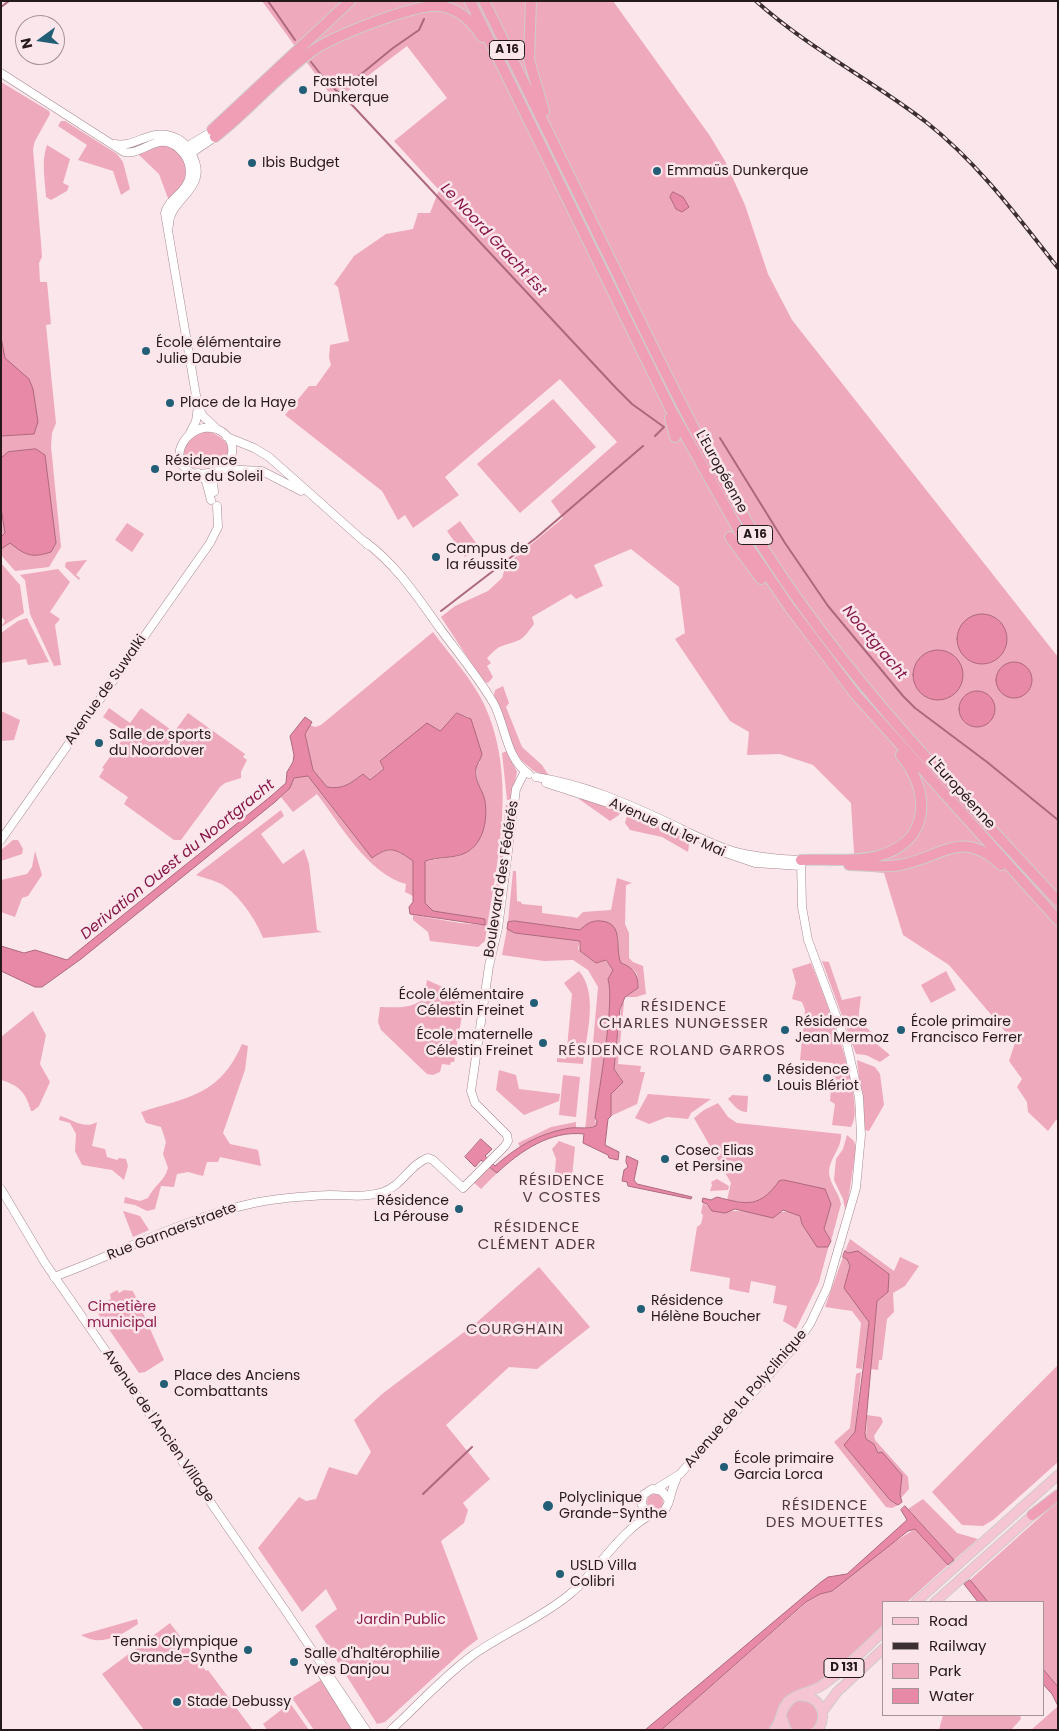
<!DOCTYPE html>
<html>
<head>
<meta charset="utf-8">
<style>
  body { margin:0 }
  #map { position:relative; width:1059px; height:1731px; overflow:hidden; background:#fbe6eb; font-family:Poppins,sans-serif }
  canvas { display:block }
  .frame { position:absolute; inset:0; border:2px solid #25191c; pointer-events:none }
  .legend { position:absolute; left:882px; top:1601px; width:162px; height:115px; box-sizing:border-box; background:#fbe6eb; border:1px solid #a59498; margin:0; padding:6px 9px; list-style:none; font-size:15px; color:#25191c }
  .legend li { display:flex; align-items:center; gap:10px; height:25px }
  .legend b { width:25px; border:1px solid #a59498 }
  .north { position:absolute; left:15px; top:15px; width:50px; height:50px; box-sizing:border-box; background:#fbe6eb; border:1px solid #a59498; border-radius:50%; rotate:256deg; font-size:14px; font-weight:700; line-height:20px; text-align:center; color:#25191c }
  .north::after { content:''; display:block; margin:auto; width:18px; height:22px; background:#225e76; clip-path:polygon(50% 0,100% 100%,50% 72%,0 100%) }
</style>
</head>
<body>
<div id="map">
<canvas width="1059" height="1731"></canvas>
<div class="frame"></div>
<ul class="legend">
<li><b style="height:6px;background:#f5c5d3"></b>Road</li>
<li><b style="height:6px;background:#3c2f33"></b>Railway</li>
<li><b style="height:14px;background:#efa9bd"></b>Park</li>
<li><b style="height:14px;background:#e88aa7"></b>Water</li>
</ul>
<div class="north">N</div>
</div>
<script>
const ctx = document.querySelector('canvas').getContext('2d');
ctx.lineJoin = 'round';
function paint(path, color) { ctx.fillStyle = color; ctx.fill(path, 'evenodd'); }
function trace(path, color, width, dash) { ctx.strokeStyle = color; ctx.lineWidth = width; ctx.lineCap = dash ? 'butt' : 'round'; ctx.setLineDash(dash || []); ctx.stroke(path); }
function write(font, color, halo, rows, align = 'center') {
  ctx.font = font + ' Poppins,sans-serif'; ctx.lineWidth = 5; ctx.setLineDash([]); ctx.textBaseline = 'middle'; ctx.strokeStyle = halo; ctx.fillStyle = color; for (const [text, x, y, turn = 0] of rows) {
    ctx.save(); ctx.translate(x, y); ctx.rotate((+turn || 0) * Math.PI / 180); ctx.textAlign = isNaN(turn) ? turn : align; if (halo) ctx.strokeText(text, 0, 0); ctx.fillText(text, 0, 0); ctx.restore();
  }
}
paint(new Path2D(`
  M 262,1 L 613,1 L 710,136 L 725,161 L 745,205 L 768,274 L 792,320 L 1058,657 L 1058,1121 L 1056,1120 L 1048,1131 L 1028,1112 L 1027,1102 L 1017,1087 L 1022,1079 L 1009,1061 L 1015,1043 L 949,965 L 903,935 L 884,873 L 855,870 L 851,803 L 813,765 L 780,754 L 747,755 L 749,732 L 730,721 L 675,639 L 685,633 L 679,587 L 631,549 L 594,565 L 603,586 L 576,599 L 571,594 L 532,617 L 534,624 C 521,642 522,639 502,646 C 497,647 491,654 487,658 L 491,663 L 487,666 L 493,677 L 488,683 L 483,681 L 441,617 L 455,606 L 488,591 L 502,578 L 506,565 L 563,518 L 551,501 L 617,442 L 560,379 L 445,477 L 459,495 L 413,528 L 405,515 L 398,520 L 382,491 L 285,415 L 309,386 L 316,386 L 331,365 L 329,358 L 330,345 L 349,341 L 338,287 L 334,284 L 354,256 L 386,234 L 413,229 L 418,213 L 430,213 L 439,190 L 394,141 L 447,98 L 407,46 L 348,91 L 330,94 Z
  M 1,82 L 49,111 L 50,114 L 35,141 L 33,149 L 41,243 L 42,257 L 39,263 L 40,282 L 47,282 L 51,324 L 46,325 L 56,423 L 52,433 L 51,446 L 61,547 L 49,567 L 15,571 L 1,555 Z
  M 61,121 L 65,121 L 117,154 L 123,162 L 130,189 L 121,195 L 113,171 L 78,160 L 87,145 L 58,126 Z
  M 159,144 L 172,147 L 186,161 L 186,183 L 169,201 L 159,174 L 137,153 Z
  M 47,145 L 70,159 L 63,183 L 69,186 L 67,191 L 51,200 L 46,197 C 45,180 41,161 47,145 Z
  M 553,399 L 596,447 L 520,513 L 477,464 Z
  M 204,431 C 218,433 227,440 231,454 L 221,464 L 209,467 L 187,468 L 183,463 C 183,447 188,436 204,431 Z
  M 460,521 L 479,547 L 465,557 L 447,531 Z
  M 127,523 L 144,534 L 132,552 L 115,540 Z
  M 87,560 L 76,575 L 80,578 L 79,580 L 65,567 L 66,562 Z
  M 1,563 L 20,585 L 24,613 L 1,627 L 5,621 L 1,616 Z
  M 58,569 L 70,582 L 50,612 L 60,619 L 55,625 L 61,665 L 54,666 L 30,614 L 25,580 L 20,575 Z
  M 27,618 L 49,662 L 28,665 L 26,659 L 1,663 L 1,633 L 18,621 Z
  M 433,632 C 450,655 472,679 484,704 C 519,780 496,863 485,941 L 478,947 L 430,941 L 428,932 L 413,920 L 413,915 L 460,923 L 485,925 L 485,919 L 432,911 L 425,903 L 425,861 L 459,856 L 472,849 L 483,796 L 478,787 L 476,766 L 480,762 L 469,717 L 457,713 L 440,731 L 435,729 L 380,761 L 384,769 L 370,780 L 363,774 C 351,783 343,790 327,787 L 313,770 L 305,734 L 310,725 L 315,727 L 321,725 Z
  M 503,686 L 509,703 L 506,707 L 522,747 L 542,765 L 549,776 L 534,771 L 517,757 L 494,695 L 495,690 Z
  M 109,708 L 130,723 L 141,708 L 174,732 L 188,713 L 245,754 L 243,757 L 247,760 L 241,772 L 241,778 L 225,783 L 220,787 L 181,840 L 174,840 L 124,804 L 128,797 L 99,777 L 104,769 L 102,768 L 127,733 L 103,717 Z
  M 1,711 L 20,720 L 14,740 L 1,741 Z
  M 507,751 L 517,772 L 511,800 L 507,800 L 502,753 Z
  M 308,776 L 372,857 C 391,846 395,849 413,861 L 413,896 L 405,892 L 406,884 C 368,874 340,824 317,794 L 293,812 L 281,797 L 290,788 L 294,778 Z
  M 581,797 L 590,799 L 589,801 L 593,803 L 597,799 L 622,809 L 619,815 L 610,821 L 579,799 Z
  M 506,805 L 511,805 L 495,930 L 492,940 L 490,940 Z
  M 281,810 L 284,816 L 261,834 L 283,864 L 304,849 L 309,864 L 317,930 L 322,932 L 263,938 C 257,921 236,890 219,883 C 211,879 203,878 196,875 Z
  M 628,812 L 684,838 L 689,845 L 688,852 L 662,837 L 630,830 L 625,823 Z
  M 13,840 L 18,840 L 23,849 L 22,854 L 1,861 L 1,850 Z
  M 35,851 L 42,875 L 28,896 L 22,898 L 15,917 L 1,912 L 1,880 L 27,874 L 32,867 Z
  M 513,871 L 516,871 L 517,901 L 521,902 L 522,904 L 542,906 L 542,913 L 573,917 L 577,918 L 583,912 L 611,910 L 617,878 L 632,883 L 626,885 L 625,924 L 629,933 L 629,958 L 633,962 L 643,966 L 646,994 L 636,997 L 625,997 L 638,988 L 637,974 L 634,970 L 621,963 L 618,956 L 618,936 L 515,921 L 508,922 Z
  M 507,929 L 515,933 L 580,941 L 578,949 L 580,951 L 596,963 L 605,960 L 613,970 L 608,979 C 615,1002 599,1090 595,1118 L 596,1126 L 585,1128 L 586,1122 L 598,987 L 588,970 L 573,960 L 544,961 L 502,955 Z
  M 822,961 L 829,962 L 842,1000 L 861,996 L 858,1021 L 879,1038 L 878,1045 L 890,1055 L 880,1062 L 866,1055 L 856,1054 Z
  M 811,963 C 823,993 868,1101 851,1127 L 832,1125 L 835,1104 L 830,1101 L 833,1063 L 800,1060 L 805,1010 L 802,1002 L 792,999 L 796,983 L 792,969 Z
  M 579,971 C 599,995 586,1035 583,1064 L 557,1062 L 557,1058 L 566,1059 L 572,994 L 564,983 Z
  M 946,971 L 956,990 L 931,1003 L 921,985 Z
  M 427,980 L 447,989 L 466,992 L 454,1062 L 451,1062 L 450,1065 L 442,1064 L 440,1072 L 433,1075 L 427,1074 L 381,1030 L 378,1022 L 380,1007 C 393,1007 417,1010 424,996 C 426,991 426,985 427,980 Z
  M 622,1002 L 624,1002 L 618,1064 L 641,1066 L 640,1072 L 645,1072 L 637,1104 L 611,1116 L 611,1094 L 621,1078 L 614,1069 Z
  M 33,1011 L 46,1035 L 40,1064 L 50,1082 L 39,1106 L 33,1111 L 31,1111 C 26,1093 19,1085 1,1080 L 1,1037 Z
  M 242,1044 L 248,1046 L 245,1070 L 223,1133 L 230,1144 L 258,1150 L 261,1166 L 220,1157 L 218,1162 L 207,1162 L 203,1176 L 188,1172 L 177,1174 L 174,1187 L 161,1186 L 155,1209 L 147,1211 L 135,1205 L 124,1203 L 125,1197 L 140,1201 L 148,1198 C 155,1184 164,1182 168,1168 L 163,1154 L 166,1142 L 161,1127 L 146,1123 L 141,1112 C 189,1097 220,1095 242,1044 Z
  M 857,1060 L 875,1067 L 880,1074 L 884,1105 L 869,1131 L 865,1130 Z
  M 499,1070 L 516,1075 L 519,1089 L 560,1094 L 559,1101 L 524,1115 L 496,1090 Z
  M 563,1075 L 580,1077 L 576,1117 L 559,1115 Z
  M 648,1094 L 711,1099 L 691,1113 L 688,1119 L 667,1117 L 649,1124 L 635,1118 Z
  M 732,1095 L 748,1096 L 747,1112 C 738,1112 734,1105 728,1099 Z
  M 718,1103 L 728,1117 L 737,1123 L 841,1134 C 842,1148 830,1157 829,1171 C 829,1184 839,1192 841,1204 L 831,1241 L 824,1229 L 831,1204 L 826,1192 L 777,1183 C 766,1205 748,1204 727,1200 L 731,1183 L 694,1118 L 704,1110 Z
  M 60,1116 C 72,1119 84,1130 97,1122 L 92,1146 L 105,1149 L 107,1157 L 117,1160 L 119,1158 L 126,1159 L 128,1166 L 124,1180 L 112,1170 L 82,1165 L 75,1151 L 76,1134 L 70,1123 L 59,1120 Z
  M 576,1122 L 576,1128 L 548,1133 L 520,1147 L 518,1143 L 551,1127 Z
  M 847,1135 L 854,1141 L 856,1149 L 846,1214 L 843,1199 L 834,1180 L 836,1159 L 843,1149 Z
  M 559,1141 L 575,1147 L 571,1187 L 554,1185 L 556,1159 L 552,1149 Z
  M 488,1166 L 497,1173 L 481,1189 L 473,1182 Z
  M 717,1179 L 729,1186 L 728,1190 L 710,1191 L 712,1185 L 711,1182 Z
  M 703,1203 L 711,1208 L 729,1211 L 792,1212 L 800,1216 L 828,1247 L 829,1245 L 819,1282 L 796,1329 L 783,1321 L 787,1306 L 773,1303 L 776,1286 L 751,1281 L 749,1293 L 729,1289 L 730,1278 L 690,1271 L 697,1227 L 701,1224 L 703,1215 L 701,1213 Z
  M 123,1211 L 140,1216 L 149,1230 L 133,1237 Z
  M 850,1239 L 894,1271 L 900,1257 L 919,1266 L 905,1286 L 893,1293 L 894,1312 L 887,1319 L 882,1360 L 879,1360 L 878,1370 L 871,1369 L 877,1301 L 888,1292 L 845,1251 Z
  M 843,1257 L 847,1259 L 869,1322 L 862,1369 L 856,1368 L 861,1323 L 852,1311 L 825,1307 Z
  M 539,1267 L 590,1327 L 537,1369 L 509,1367 L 446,1425 L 490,1479 L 463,1503 L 468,1510 L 464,1523 L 441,1541 L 478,1639 L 465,1649 L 385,1722 L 377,1724 L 315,1626 L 337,1609 L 326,1589 L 302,1612 L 258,1548 L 299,1497 L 306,1501 L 316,1499 L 329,1467 L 357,1475 L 371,1452 L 354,1420 L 382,1394 L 476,1323 Z
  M 117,1290 L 119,1293 L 124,1290 L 133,1291 L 164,1360 L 145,1372 L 139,1373 L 95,1309 L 111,1299 L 110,1294 Z
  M 1058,1365 L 1058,1462 L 993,1520 L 983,1526 L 962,1525 L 932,1492 Z
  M 861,1372 L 855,1432 L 890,1500 L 898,1505 L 892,1508 L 886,1507 L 834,1442 L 850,1428 L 856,1374 Z
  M 867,1415 L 881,1417 L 883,1422 L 874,1436 L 875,1440 L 908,1477 L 909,1489 L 901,1498 L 874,1444 L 866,1439 Z
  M647 1502a8 8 0 1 1 16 0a8 8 0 1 1-16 0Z
  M 923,1499 L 957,1533 L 978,1539 L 954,1560 L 908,1509 Z
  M 1058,1501 L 1058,1687 L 1043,1669 L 1043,1602 L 988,1602 L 970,1580 Z
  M 915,1529 L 948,1565 L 907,1602 L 883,1602 L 883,1625 L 823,1681 L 784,1698 L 778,1708 L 775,1724 L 768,1730 L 661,1730 L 807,1602 L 820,1594 L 832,1591 L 888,1546 Z
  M 137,1619 L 138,1624 C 120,1636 101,1647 81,1635 Z
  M 170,1623 L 206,1671 L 208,1670 L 252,1729 L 144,1730 L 102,1674 Z
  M 321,1680 L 352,1730 L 314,1730 L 292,1698 Z
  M786 1716a16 16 0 1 1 32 0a16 16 0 1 1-32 0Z
  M 290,1703 L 309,1730 L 267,1730 L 263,1724 Z
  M 1058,1706 L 1058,1730 L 1031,1730 L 1056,1708 Z
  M 943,1715 L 1020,1715 L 1021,1719 L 1011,1730 L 939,1730 Z`), '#efa9bd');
const water = new Path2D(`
  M 673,192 L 683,197 L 689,207 L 682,212 L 676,209 L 670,197 Z
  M 1,337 L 5,358 L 29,379 L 33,389 L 38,422 L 34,434 L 1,436 Z
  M 36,449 L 45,455 L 56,543 L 51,552 C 32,558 26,556 10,543 L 1,549 L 1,537 L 5,533 L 1,508 L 1,458 L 8,452 Z
  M957 639a25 25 0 1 1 50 0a25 25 0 1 1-50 0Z
  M913 675a25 25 0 1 1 50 0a25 25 0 1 1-50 0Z
  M996 680a18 18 0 1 1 36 0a18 18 0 1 1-36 0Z
  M959 709a18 18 0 1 1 36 0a18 18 0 1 1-36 0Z
  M 457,713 L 471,719 L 482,754 C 481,759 477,764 476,768 C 474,782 483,790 485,801 C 488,821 483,846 463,854 C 454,858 437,857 425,861 L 425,903 L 433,911 L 485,919 L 485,925 L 410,914 L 409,907 L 413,902 L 413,861 C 396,849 390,845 372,858 L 308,776 L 294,778 L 290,788 L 275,802 L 81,959 L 42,987 L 35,987 L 1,971 L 1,946 L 24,953 L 35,950 L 67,960 L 270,797 L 286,783 L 287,772 L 293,762 L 294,755 L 290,736 L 305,717 L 312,722 L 305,734 L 313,770 L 327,787 C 343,790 351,783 363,774 L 370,780 L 384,769 L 380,761 L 427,723 L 440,731 Z
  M 515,921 L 580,930 C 586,924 592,920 601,921 C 625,923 614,948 621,963 C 634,968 638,974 638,988 L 625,997 L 620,1009 L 614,1069 L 623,1082 L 611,1094 L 611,1116 L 608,1119 L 605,1145 L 619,1152 L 618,1160 L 609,1158 L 608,1155 L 583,1143 L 584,1134 C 551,1130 520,1151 497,1173 L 488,1166 L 492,1163 L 495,1166 C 515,1148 538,1134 565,1129 C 575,1126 587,1130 596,1126 L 597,1121 L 595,1118 C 599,1090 615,1001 608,979 L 613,970 L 606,960 L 596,963 L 580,951 L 580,941 L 515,933 L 507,929 L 508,922 Z
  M 481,1139 L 492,1149 L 485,1156 L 488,1159 L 485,1163 L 481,1160 L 475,1167 L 465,1157 Z
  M 627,1156 L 638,1161 L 634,1180 L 637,1184 L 692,1197 L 691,1199 L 628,1186 L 627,1182 L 622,1181 L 624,1170 L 628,1167 L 626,1162 Z
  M 784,1180 L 825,1189 L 831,1204 L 824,1229 L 831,1241 L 828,1247 L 817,1247 L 802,1224 L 800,1216 L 783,1210 L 773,1218 L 735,1209 L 725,1213 L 712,1211 L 707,1204 L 702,1202 L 703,1198 L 711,1200 L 717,1197 C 747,1205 760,1208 779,1181 Z
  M 845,1251 L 848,1253 L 858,1251 L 889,1274 L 888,1292 L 877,1301 L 865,1433 L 866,1439 L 874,1444 L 878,1453 L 882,1452 L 902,1475 L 900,1495 L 902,1502 L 898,1505 L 890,1500 L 844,1445 L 855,1432 L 869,1322 L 844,1288 L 850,1266 L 847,1259 L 843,1257 Z
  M 905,1506 L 954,1560 L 948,1565 L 915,1529 L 908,1531 L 832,1591 L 820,1594 L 806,1602 L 661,1730 L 645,1730 L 821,1582 L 828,1577 L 847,1574 L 907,1520 L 901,1510 Z
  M 970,1580 L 971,1581 L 988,1602 L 978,1602 L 964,1584 Z
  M 1043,1669 L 1058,1687 L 1058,1706 L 1052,1694 L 1043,1684 Z`);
paint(water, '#e88aa7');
trace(water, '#ae687d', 1);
trace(new Path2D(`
  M 268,1 L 295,40
  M 1,7 L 9,1
  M 311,62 L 326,81 L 353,106 L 616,388 L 632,404 L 664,427 L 655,436
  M 338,93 L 393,48 L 419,30 L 424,19
  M 720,438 L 785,543 L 828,606 L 903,696 L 915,708 L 987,762 L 1058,820
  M 441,611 L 536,538 L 643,446
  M 423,1494 L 472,1447`), '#ae687d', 2);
const secondary = new Path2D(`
  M 1,73 L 124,152 C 143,157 161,125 184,154 C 189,161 191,170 189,179 C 185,194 168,199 165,213 L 198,407 L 196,421 L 189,435
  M 115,144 C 134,148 147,131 167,135 C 177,137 186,143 191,153 C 212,189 169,197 169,225
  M 185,148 L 211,132
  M 187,156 L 215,137
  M 198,407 L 203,416 L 217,429
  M 203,428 C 242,424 246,480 191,473 L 181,464 C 175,448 187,432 203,428 Z
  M 227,437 L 254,448 L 269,457 L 368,545
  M 221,469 L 262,471 L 301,491
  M 198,473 L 206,481 L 211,500
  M 214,492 L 213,482 L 218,471
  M 364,541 C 397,565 418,598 441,630 C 459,654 479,678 494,704 C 506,727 506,759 529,774
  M 536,777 C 583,784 626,803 669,823 C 690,833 710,844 733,851 C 755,857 777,859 801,860 L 802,907 L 808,940 L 847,1045 L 859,1097 L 861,1135 L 856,1188 L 827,1288 L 810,1324 L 794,1347 L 680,1474 L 656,1489
  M 546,783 L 623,808
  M 1,840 L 210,543 L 218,527 L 217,506
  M 711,848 L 755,863 L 801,866
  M 1,1189 L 45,1263 L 285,1610 L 366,1730
  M 54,1277 C 119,1253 188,1217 254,1203 C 279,1198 305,1196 330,1195 C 348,1195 366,1198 383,1192 C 402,1186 410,1164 428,1158 L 433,1160 L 463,1188 L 505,1146 L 508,1141 L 507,1135 L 475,1103 L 471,1091 L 489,966 L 498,928 L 516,789 L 525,771
  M 668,1499 L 662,1491 L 652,1489 L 643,1495 L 642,1505 L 650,1515 L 662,1513 C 671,1505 670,1491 676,1480
  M 322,1674 L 357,1730
  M 391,1730 C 418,1705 444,1676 473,1655 C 504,1633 540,1619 570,1594 C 597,1572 620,1530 651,1515`);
const primary = new Path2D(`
  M 916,1602 L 1058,1475
  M 935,1602 L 1037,1511
  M 800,1696 C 819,1695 829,1714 818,1730
  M 823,1711 L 837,1692 L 883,1649
  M 782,1718 L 786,1730
  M 774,1730 C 782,1721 780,1708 790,1700 C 798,1693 812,1692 821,1686 C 844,1671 863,1650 883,1632`);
const highway = new Path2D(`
  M 470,1 L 671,410 L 747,545 L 790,608 L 855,694 L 1058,920
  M 484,1 C 528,92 573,182 617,273 C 667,378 719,484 785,581 C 864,697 963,798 1058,901
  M 531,1 L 529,60 L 544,111
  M 212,130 L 350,1
  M 215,137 C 250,110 279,74 315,49 C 337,35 416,3 441,6 C 459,9 472,21 482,37
  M 670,418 L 675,437
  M 730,537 L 761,579
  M 801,860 C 826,859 854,862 878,856 C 931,842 931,792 901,755
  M 849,865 C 866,865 884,868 900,865 C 942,858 961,827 1001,865
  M 1032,1515 L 1058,1495`);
trace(secondary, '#a78890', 9);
trace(primary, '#cfcccd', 11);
trace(highway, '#cfcccd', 12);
trace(secondary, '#fff', 8);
trace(primary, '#f5c5d3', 9);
trace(highway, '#ef9eb6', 10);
const rail = new Path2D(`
  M 756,1 C 808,48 870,79 926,122 C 978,163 1017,216 1058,268`);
trace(rail, '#3c2f33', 4);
trace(rail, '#fbe6eb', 2, [5.5]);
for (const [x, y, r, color] of [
  [303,90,5,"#225e76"],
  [252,163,5,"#225e76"],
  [657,171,5,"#225e76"],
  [146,351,5,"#225e76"],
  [170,403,5,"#225e76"],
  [155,469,5,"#225e76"],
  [436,557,5,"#225e76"],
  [99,743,5,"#225e76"],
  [534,1003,5,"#225e76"],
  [785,1030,5,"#225e76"],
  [901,1030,5,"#225e76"],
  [543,1043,5,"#225e76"],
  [767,1078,5,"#225e76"],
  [665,1159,5,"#225e76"],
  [459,1209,5,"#225e76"],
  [641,1309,5,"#225e76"],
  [164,1384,5,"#225e76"],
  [724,1467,5,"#225e76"],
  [548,1506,6,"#225e76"],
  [560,1574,5,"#225e76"],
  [248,1650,5,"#225e76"],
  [294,1662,5,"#225e76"],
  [177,1702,5,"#225e76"]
]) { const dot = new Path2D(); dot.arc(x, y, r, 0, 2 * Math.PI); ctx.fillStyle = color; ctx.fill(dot); trace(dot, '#fbe6eb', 2); }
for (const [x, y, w] of [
  [507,50,35],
  [755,535,35],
  [844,1668,40]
]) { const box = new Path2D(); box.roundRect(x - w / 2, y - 9.5, w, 19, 4); ctx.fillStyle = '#fbe6eb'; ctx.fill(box); trace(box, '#25191c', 1); }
write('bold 12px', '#25191c', null, [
  ["A 16",507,50],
  ["A 16",755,535],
  ["D 131",844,1668]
]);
write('14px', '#25191c', '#fbe6eb', [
  ["FastHotel",313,82],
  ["Dunkerque",313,98],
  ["Ibis Budget",262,163],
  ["Emmaüs Dunkerque",667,171],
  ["École élémentaire",156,343],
  ["Julie Daubie",156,359],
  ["Place de la Haye",180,403],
  ["Résidence",165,461],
  ["Porte du Soleil",165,477],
  ["Campus de",446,549],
  ["la réussite",446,565],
  ["Salle de sports",109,735],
  ["du Noordover",109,751],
  ["École élémentaire",524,995,"right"],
  ["Célestin Freinet",524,1011,"right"],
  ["Résidence",795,1022],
  ["Jean Mermoz",795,1038],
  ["École primaire",911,1022],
  ["Francisco Ferrer",911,1038],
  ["École maternelle",533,1035,"right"],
  ["Célestin Freinet",533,1051,"right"],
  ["Résidence",777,1070],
  ["Louis Blériot",777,1086],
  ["Cosec Elias",675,1151],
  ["et Persine",675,1167],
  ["Résidence",449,1201,"right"],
  ["La Pérouse",449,1217,"right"],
  ["Résidence",651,1301],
  ["Hélène Boucher",651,1317],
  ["Place des Anciens",174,1376],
  ["Combattants",174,1392],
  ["École primaire",734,1459],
  ["Garcia Lorca",734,1475],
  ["Polyclinique",559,1498],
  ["Grande-Synthe",559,1514],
  ["USLD Villa",570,1566],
  ["Colibri",570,1582],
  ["Tennis Olympique",238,1642,"right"],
  ["Grande-Synthe",238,1658,"right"],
  ["Salle d'haltérophilie",304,1654],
  ["Yves Danjou",304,1670],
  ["Stade Debussy",187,1702]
], 'left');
write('14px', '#25191c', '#fbe6eb', [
  ["L'Européenne",721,472,61],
  ["Avenue de Suwalki",106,690,-55],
  ["L'Européenne",961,793,48],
  ["Avenue du 1er Mai",667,828,24],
  ["Boulevard des Fédérés",502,879,-81],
  ["Rue Garnaerstraete",172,1232,-21],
  ["Avenue de la Polyclinique",746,1399,-49],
  ["Avenue de l'Ancien Village",158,1426,55]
]);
write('14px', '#8e204e', '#fbe6eb', [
  ["Cimetière",122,1307],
  ["municipal",122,1323],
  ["Jardin Public",401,1620]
]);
write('italic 15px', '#861647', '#fbe6eb', [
  ["Le Noord Gracht Est",493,240,47],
  ["Noortgracht",874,643,50],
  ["Derivation Ouest du Noortgracht",178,860,-39]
]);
ctx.letterSpacing = '1px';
write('15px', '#51373e', '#fbe6eb', [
  ["RÉSIDENCE",684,1007],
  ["CHARLES NUNGESSER",684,1024],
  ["RÉSIDENCE ROLAND GARROS",672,1051],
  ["RÉSIDENCE",562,1181],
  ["V COSTES",562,1198],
  ["RÉSIDENCE",537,1228],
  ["CLÉMENT ADER",537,1245],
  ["COURGHAIN",515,1330],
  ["RÉSIDENCE",825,1506],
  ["DES MOUETTES",825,1523]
]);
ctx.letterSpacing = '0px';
</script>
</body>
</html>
